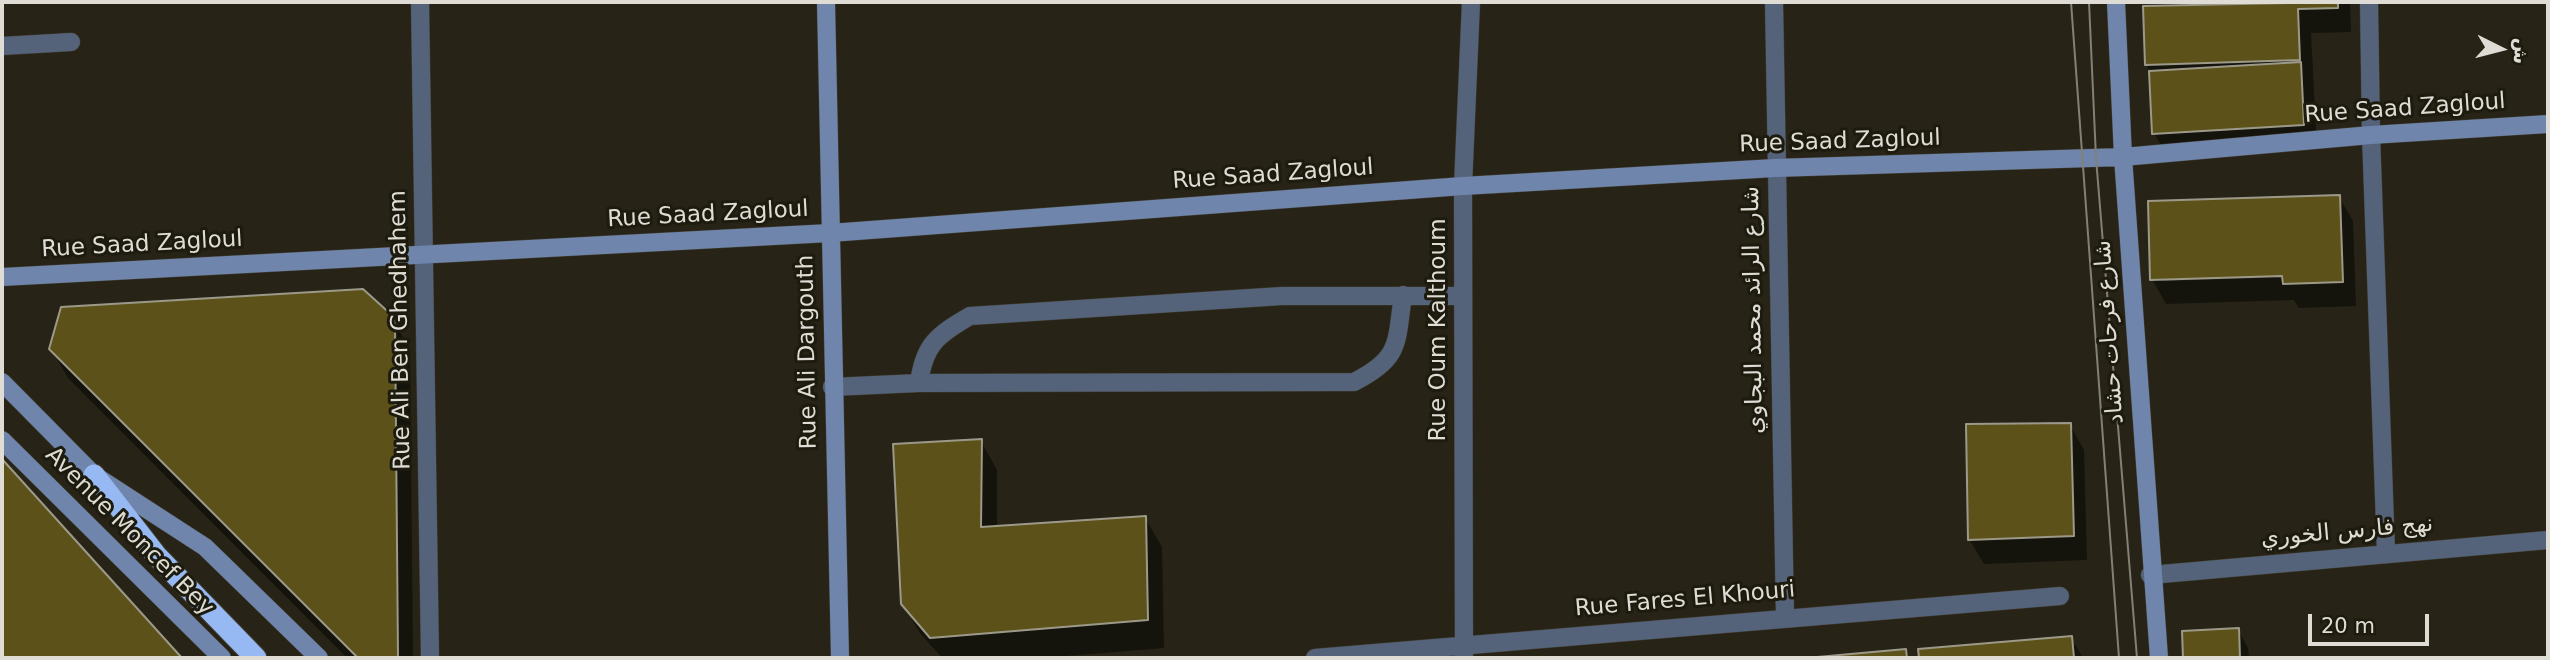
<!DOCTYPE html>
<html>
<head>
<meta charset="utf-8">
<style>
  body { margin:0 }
  #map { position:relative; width:2550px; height:660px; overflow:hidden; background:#272417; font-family:"DejaVu Sans","Noto Sans Arabic",sans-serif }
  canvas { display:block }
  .frame { position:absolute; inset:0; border:4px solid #dedcd4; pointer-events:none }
  .north { position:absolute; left:2466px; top:14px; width:70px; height:70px; -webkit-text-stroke:5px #1d1b0e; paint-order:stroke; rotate:96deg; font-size:19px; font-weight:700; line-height:28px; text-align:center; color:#dedcd4 }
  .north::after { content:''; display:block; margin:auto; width:24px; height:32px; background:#dedcd4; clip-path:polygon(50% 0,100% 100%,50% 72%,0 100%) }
  .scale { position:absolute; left:2308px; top:614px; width:121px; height:32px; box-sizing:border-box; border:4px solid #dedcd4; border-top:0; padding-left:9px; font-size:21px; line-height:24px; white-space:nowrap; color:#dedcd4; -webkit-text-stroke:5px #1d1b0e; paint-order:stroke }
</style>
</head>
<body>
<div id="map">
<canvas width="2550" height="660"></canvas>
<div class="frame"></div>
<div class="north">ش</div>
<div class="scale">20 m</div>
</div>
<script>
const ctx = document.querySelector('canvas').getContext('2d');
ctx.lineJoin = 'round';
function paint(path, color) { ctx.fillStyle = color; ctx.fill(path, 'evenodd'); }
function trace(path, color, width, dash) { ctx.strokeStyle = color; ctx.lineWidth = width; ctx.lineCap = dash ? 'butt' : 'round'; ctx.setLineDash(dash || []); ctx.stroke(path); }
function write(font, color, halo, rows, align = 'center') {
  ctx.font = font + ' "DejaVu Sans","Noto Sans Arabic",sans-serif'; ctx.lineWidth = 6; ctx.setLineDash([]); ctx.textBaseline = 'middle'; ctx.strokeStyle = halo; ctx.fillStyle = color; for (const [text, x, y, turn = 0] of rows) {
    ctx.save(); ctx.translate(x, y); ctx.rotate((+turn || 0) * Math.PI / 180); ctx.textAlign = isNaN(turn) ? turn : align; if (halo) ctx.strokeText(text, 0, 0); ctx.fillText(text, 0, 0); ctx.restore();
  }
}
paint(new Path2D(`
  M 2261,2 L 2350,2 L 2351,32 L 2311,33 L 2317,149 L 2168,158 L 2154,133 L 2151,72 L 2146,65 L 2261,5 Z
  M 2339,197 L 2353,221 L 2356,306 L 2299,308 L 2294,300 L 2166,304 L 2152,279 ZM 2291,274 L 2291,277 L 2163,281 L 2163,278 Z
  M 393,320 L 410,349 L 413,658 L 347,658 L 68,378 L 51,349 Z
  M 2070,425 L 2084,450 L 2087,560 L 1984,564 L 1969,539 Z
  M 981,441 L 997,470 L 997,527 L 1145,518 L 1162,547 L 1164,648 L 1041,658 L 942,658 L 920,633 L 903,604 Z
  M 2,462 L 179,658 L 2,658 Z
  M 2238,630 L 2248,648 L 2249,658 L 2185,658 L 2184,632 Z
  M 2071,638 L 2083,658 L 1921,658 L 1920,651 Z
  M 1905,651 L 1909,658 L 1826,658 Z`), '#0007');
const building = new Path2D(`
  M 2338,2 L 2338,8 L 2298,9 L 2300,60 L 2145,65 L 2143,6 Z
  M 2301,62 L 2304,125 L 2152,134 L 2149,71 Z
  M 2340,195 L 2343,282 L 2283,284 L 2282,276 L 2150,280 L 2148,201 Z
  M 363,289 L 395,318 L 398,658 L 358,658 L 49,349 L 61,307 Z
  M 2071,423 L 2074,536 L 1968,540 L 1966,424 Z
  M 982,439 L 981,527 L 1146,516 L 1148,620 L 930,638 L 901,604 L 893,444 Z
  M 2,459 L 182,658 L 2,658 Z
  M 2239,628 L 2240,658 L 2183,658 L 2182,631 Z
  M 2072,636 L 2074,658 L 1919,658 L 1918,649 Z
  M 1906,649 L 1907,658 L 1806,658 Z`);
paint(building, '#5b5119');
trace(building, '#9c9989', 2);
const lane = new Path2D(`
  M 2369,2 L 2371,135
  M 2,46 L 71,42
  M 919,383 C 924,345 937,335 970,316 L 1282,296 L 1463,296
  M 832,387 L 919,383 L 1354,382 C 1401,358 1396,344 1403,295`);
const street = new Path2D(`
  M 420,2 L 430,658
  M 1774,2 L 1785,617
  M 2371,135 L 2386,552
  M 2150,575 L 2548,540
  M 1315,658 L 2060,596
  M 1464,658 L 1463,186 L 1471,2`);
const secondary = new Path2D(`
  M 826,2 L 840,658
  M 2116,2 L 2123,157 L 2159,658
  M 2,277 L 830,233 L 1463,186 L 1775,168 L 2123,157 L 2371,135 L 2548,124
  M 2,382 L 94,475 L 205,547 L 319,658
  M 2,440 L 222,658`);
const highway = new Path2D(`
  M 94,475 L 156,555 L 256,658`);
trace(lane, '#413e31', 19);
trace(street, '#413e31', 19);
trace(secondary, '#413e31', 19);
trace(highway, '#413e31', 23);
trace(lane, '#54627a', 18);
trace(street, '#54627a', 18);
trace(secondary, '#6f85ac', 18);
trace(highway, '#96b9f4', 21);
trace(new Path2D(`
  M 2071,2 L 2119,658
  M 2089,2 L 2096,158 L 2137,658`), '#838076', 2);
write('23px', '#dedcd4', '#1d1b0e', [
  ["Rue Saad Zagloul",2405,109,-4],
  ["Rue Saad Zagloul",1840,142,-2],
  ["Rue Saad Zagloul",1273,175,-4],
  ["Rue Saad Zagloul",708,215,-3],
  ["Rue Saad Zagloul",142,245,-3],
  ["شارع الرائد محمد البجاوي",1754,310,-91],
  ["Rue Ali Ben Ghedhahem",401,330,-91],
  ["Rue Oum Kalthoum",1439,330,-90],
  ["شارع فرحات حشاد",2110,332,-94],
  ["Rue Ali Dargouth",808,352,-91],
  ["Avenue Moncef Bey",129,532,45],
  ["نهج فارس الخوري",2347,532,-5],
  ["Rue Fares El Khouri",1685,600,-5]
]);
</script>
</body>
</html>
